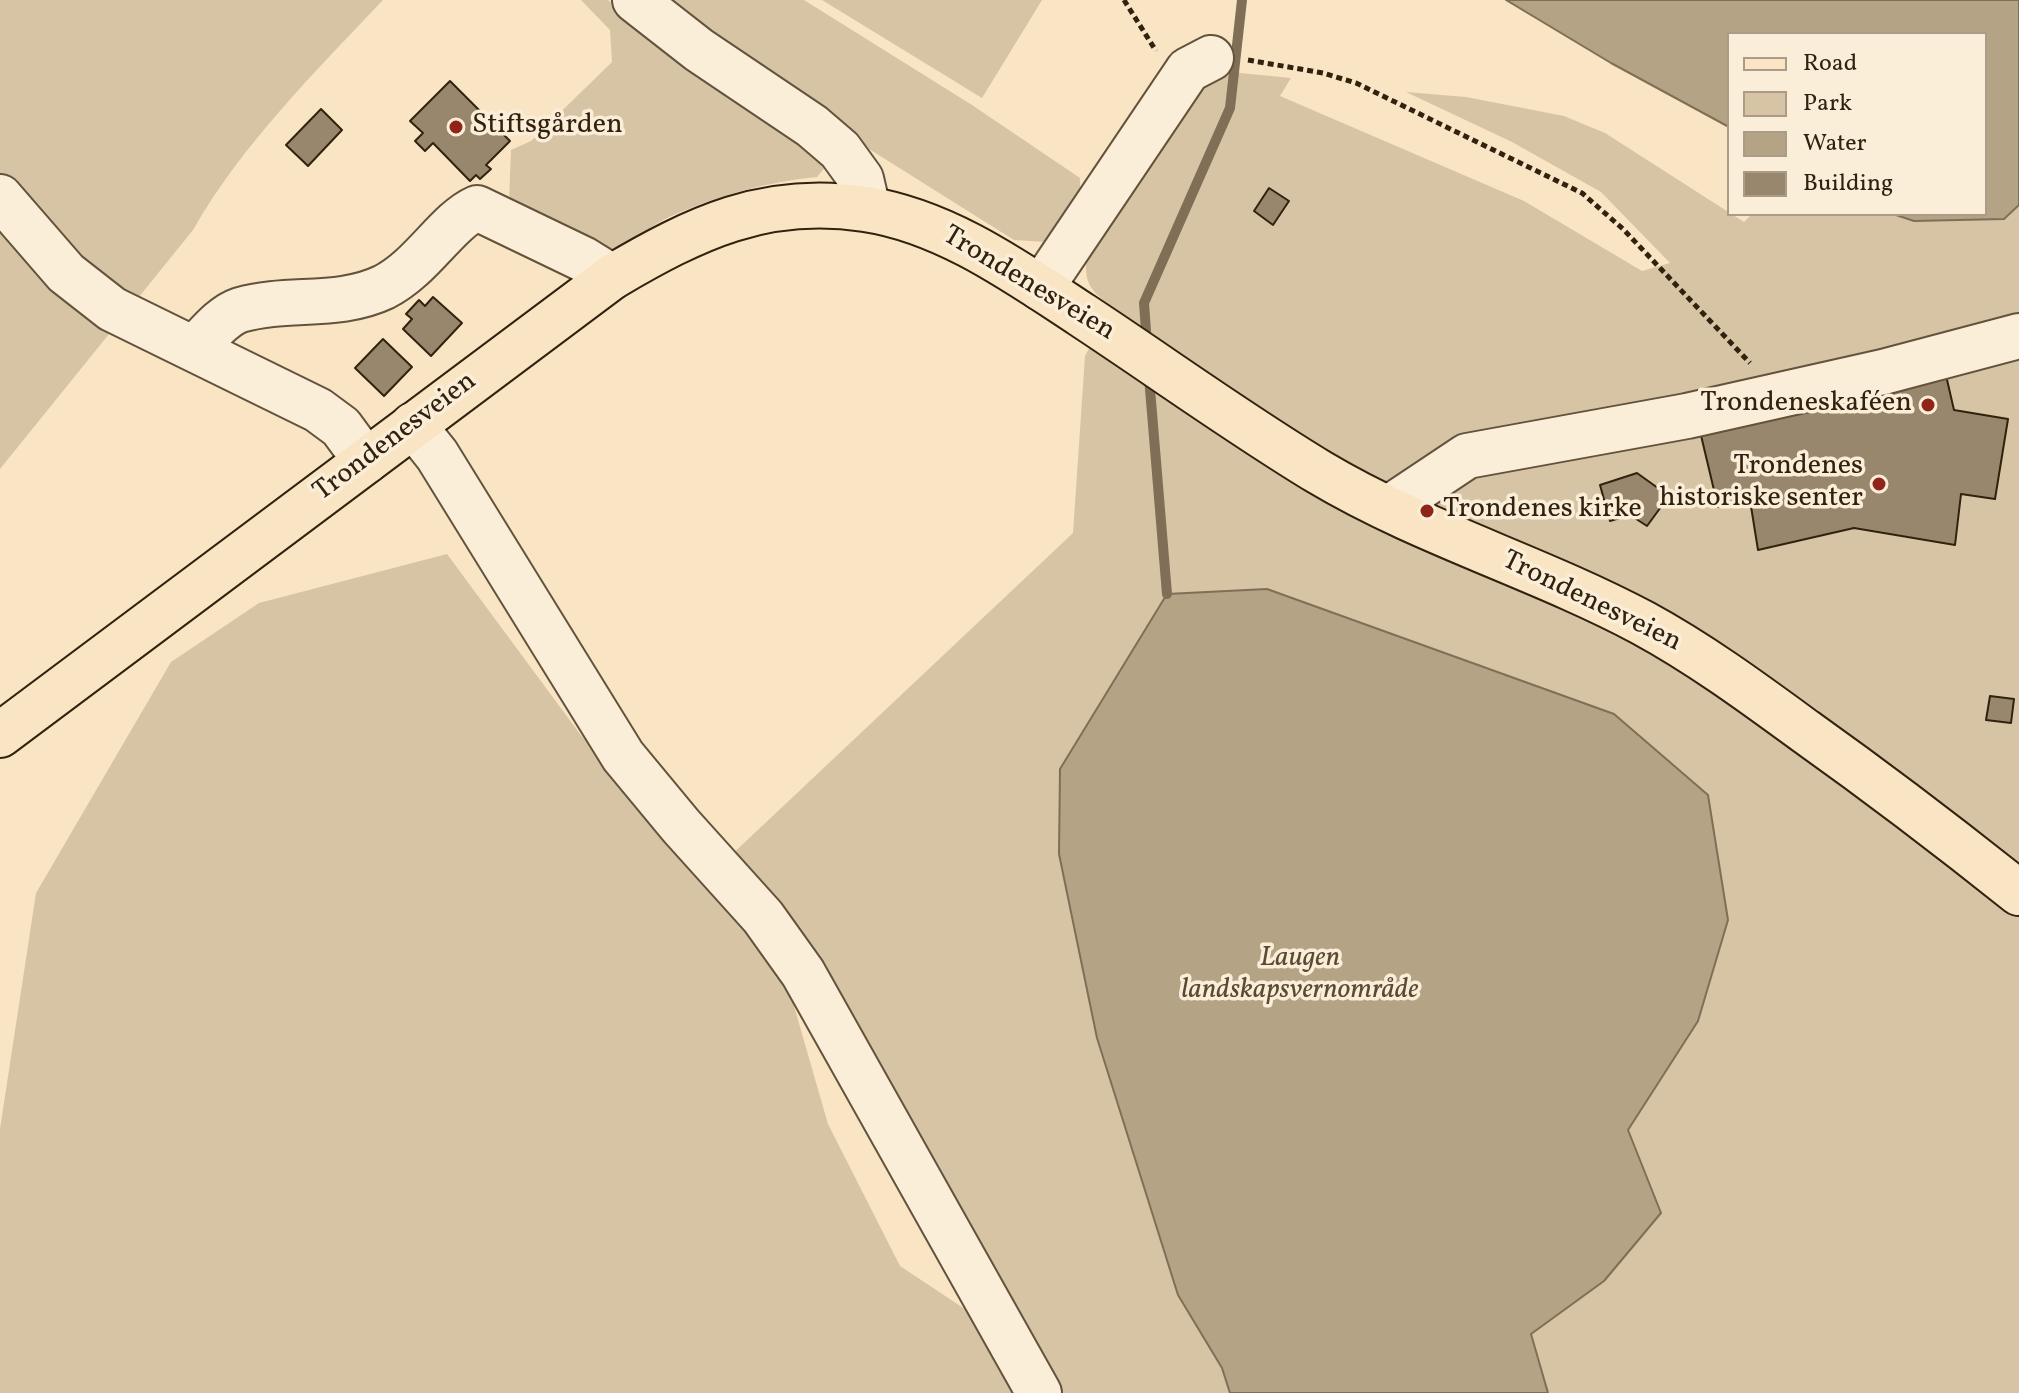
<!DOCTYPE html>
<html>
<head>
<meta charset="utf-8">
<style>
  body { margin:0 }
  #map { position:relative; width:2019px; height:1393px; overflow:hidden; background:#f9e5c4; font-family:Vollkorn,serif }
  canvas { display:block }
  .legend { position:absolute; left:1727px; top:32px; width:260px; height:184px; box-sizing:border-box; background:#fbeed9; border:2px solid #aa9c88; margin:0; padding:10px 14px; list-style:none; font-size:24px; color:#31220f }
  .legend li { display:flex; align-items:center; gap:16px; height:40px }
  .legend b { width:40px; border:2px solid #aa9c88 }
</style>
</head>
<body>
<div id="map">
<canvas width="2019" height="1393"></canvas>
<ul class="legend">
<li><b style="height:10px;background:#f9e5c4"></b>Road</li>
<li><b style="height:22px;background:#d7c4a5"></b>Park</li>
<li><b style="height:22px;background:#b5a386"></b>Water</li>
<li><b style="height:22px;background:#99876d"></b>Building</li>
</ul>
</div>
<script>
const ctx = document.querySelector('canvas').getContext('2d');
ctx.lineJoin = 'round';
function paint(path, color) { ctx.fillStyle = color; ctx.fill(path, 'evenodd'); }
function trace(path, color, width, dash) { ctx.strokeStyle = color; ctx.lineWidth = width; ctx.lineCap = dash ? 'butt' : 'round'; ctx.setLineDash(dash || []); ctx.stroke(path); }
function write(font, color, halo, rows, align = 'center') {
  ctx.font = font + ' Vollkorn,serif'; ctx.lineWidth = 7; ctx.setLineDash([]); ctx.textBaseline = 'middle'; ctx.strokeStyle = halo; ctx.fillStyle = color; for (const [text, x, y, turn = 0] of rows) {
    ctx.save(); ctx.translate(x, y); ctx.rotate((+turn || 0) * Math.PI / 180); ctx.textAlign = isNaN(turn) ? turn : align; if (halo) ctx.strokeText(text, 0, 0); ctx.fillText(text, 0, 0); ctx.restore();
  }
}
paint(new Path2D(`
  M 0,0 L 383,0 C 316,71 242,144 193,230 L 0,469 Z
  M 581,0 L 608,0 L 627,17 L 635,0 L 804,0 L 972,105 L 1080,178 L 1080,194 L 1046,242 L 1014,240 L 850,137 L 817,177 C 765,182 717,196 669,217 C 646,228 630,246 604,250 L 509,202 L 511,150 L 531,141 L 612,62 L 610,30 Z
  M 822,0 L 1042,0 L 982,98 Z
  M 1210,70 L 1291,78 L 1280,96 L 1524,201 L 1642,271 L 1670,263 L 1601,192 L 1512,142 L 1406,92 L 1466,97 L 1564,116 L 1605,133 L 1744,222 L 1752,214 L 1893,214 L 1914,221 L 2004,219 L 2019,205 L 2019,1393 L 0,1393 L 0,1129 L 36,893 L 171,662 L 259,603 L 447,554 L 580,734 L 781,961 L 828,1124 L 900,1266 L 992,1327 L 726,860 L 1073,533 L 1085,356 L 1112,307 C 1091,291 1083,283 1087,256 Z`), '#d7c4a5');
const water = new Path2D(`
  M 1506,0 L 2019,0 L 2019,205 L 2004,219 L 1914,221 L 1893,214 L 1985,214 L 1985,34 L 1729,34 L 1729,127 L 1611,63 Z
  M 1267,589 L 1614,714 L 1708,795 L 1728,920 L 1698,1021 L 1628,1130 L 1661,1213 L 1604,1281 L 1531,1334 L 1548,1393 L 1230,1393 L 1222,1368 L 1178,1295 L 1097,1038 L 1059,854 L 1060,769 L 1167,594 Z`);
paint(water, '#b5a386');
trace(water, '#806f56', 2);
trace(new Path2D(`
  M 1147,345 L 1144,303 L 1230,108 L 1242,0
  M 1149,377 L 1167,594`), '#806f56', 10);
const building = new Path2D(`
  M 450,81 L 510,141 L 486,165 L 491,169 L 480,179 L 476,175 L 470,181 L 433,143 L 425,151 L 415,141 L 423,133 L 410,121 Z
  M 321,109 L 342,130 L 308,166 L 286,145 Z
  M 1269,188 L 1289,201 L 1273,225 L 1254,211 Z
  M 433,297 L 462,323 L 431,356 L 403,329 L 412,319 L 406,314 L 419,300 L 425,306 Z
  M 383,339 L 412,367 L 384,396 L 355,368 Z
  M 1945,371 L 1954,410 L 2008,419 L 1995,499 L 1961,494 L 1955,545 L 1854,528 L 1758,550 L 1750,500 L 1718,507 L 1699,427 Z
  M 1637,473 L 1669,496 L 1647,526 L 1630,515 L 1610,521 L 1600,485 Z
  M 1990,696 L 2014,699 L 2011,723 L 1986,720 Z`);
paint(building, '#99876d');
trace(building, '#31220f', 2);
const minor = new Path2D(`
  M 635,0 L 699,50 L 812,126 L 840,150 L 861,179 L 868,209
  M 0,197 L 66,273 L 112,309 L 318,410 L 341,427 L 366,461
  M 1041,288 L 1188,70 L 1211,58
  M 194,349 C 207,336 222,316 240,310 C 288,296 338,309 384,287 C 423,267 446,222 477,208 L 583,259 L 612,277
  M 413,425 L 437,455 L 623,756 L 681,826 L 763,917 L 803,973 L 1039,1393
  M 1389,508 L 1467,456 L 1687,416 L 1883,372 L 2019,336`);
const major = new Path2D(`
  M 0,735 L 612,277 C 695,228 765,194 865,209 C 945,221 1015,271 1082,315 C 1161,367 1238,423 1319,472 C 1421,533 1538,567 1643,623 C 1700,654 1753,693 1805,731 C 1878,783 1949,837 2019,893`);
trace(minor, '#63533c', 48);
trace(major, '#31220f', 48);
trace(new Path2D(`
  M 1124,0 L 1156,51
  M 1248,60 L 1323,73 L 1356,83 L 1582,193 L 1623,229 L 1750,363`), '#31220f', 5, [6, 4]);
trace(minor, '#fbeed9', 44);
trace(major, '#f9e5c4', 44);
for (const [x, y, r, color] of [
  [456,127,8,"#8f2418"],
  [1928,405,8,"#8f2418"],
  [1879,484,8,"#8f2418"],
  [1427,511,8,"#8f2418"]
]) { const dot = new Path2D(); dot.arc(x, y, r, 0, 2 * Math.PI); ctx.fillStyle = color; ctx.fill(dot); trace(dot, '#fbeed9', 3); }
write('28px', '#31220f', '#fbeed9', [
  ["Stiftsgården",472,127],
  ["Trondeneskaféen",1912,405,"right"],
  ["Trondenes",1863,468,"right"],
  ["historiske senter",1863,500,"right"],
  ["Trondenes kirke",1443,511]
], 'left');
write('28px', '#31220f', '#fbeed9', [
  ["Trondenesveien",1028,285,31],
  ["Trondenesveien",396,438,-37],
  ["Trondenesveien",1591,603,26]
]);
write('italic 28px', '#5a4a34', '#fbeed9', [
  ["Laugen",1300,960],
  ["landskapsvernområde",1300,992]
]);
</script>
</body>
</html>
